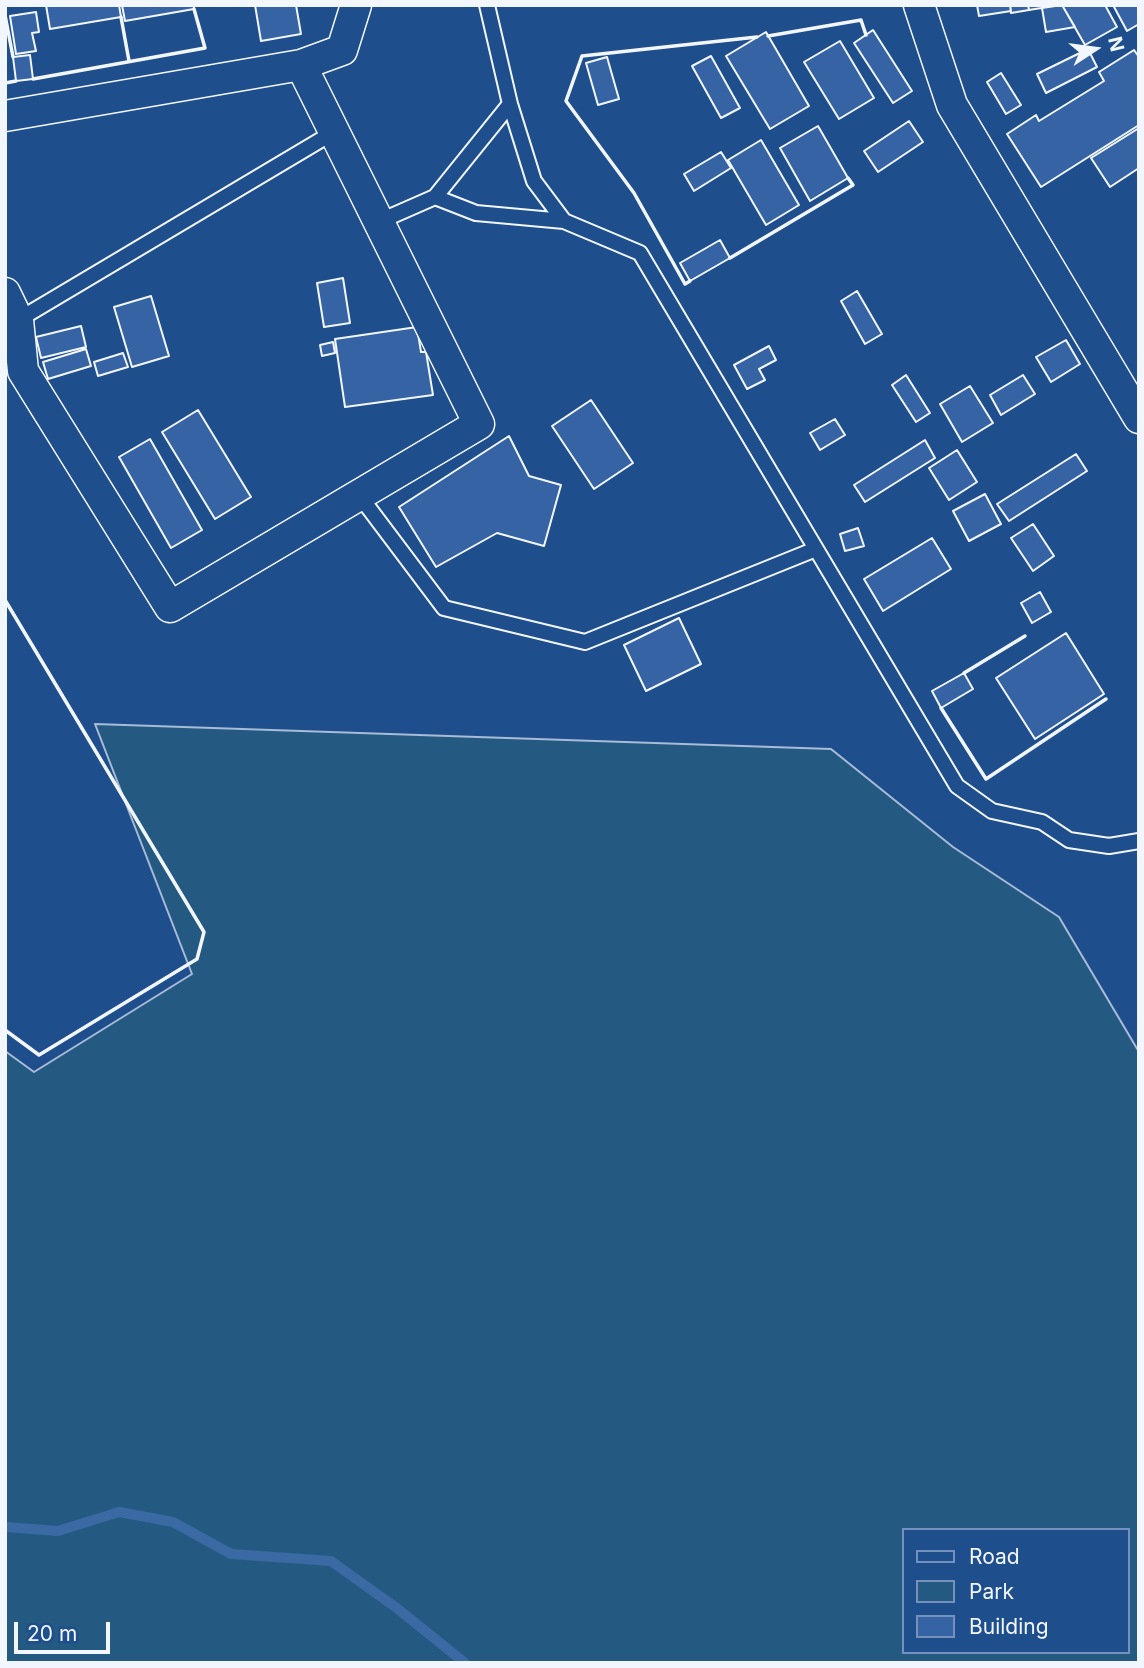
<!DOCTYPE html>
<html>
<head>
<meta charset="utf-8">
<style>
  body { margin:0 }
  #map { position:relative; width:1144px; height:1668px; overflow:hidden; background:#1f4e8c; font-family:Inter,sans-serif }
  canvas { display:block }
  .frame { position:absolute; inset:0; border:7px solid #f2f6ff; pointer-events:none }
  .legend { position:absolute; left:902px; top:1528px; width:228px; height:126px; box-sizing:border-box; background:#1f4e8c; border:2px solid #7391ba; margin:0; padding:9px 12px; list-style:none; font-size:21px; color:#f2f6ff }
  .legend li { display:flex; align-items:center; gap:14px; height:35px }
  .legend b { width:35px; border:2px solid #7391ba }
  .north { position:absolute; left:1060px; top:14px; width:70px; height:70px; -webkit-text-stroke:5px #1f4e8c; paint-order:stroke; rotate:77deg; font-size:19px; font-weight:700; line-height:28px; text-align:center; color:#f2f6ff }
  .north::after { content:''; display:block; margin:auto; width:24px; height:32px; background:#f2f6ff; clip-path:polygon(50% 0,100% 100%,50% 72%,0 100%) }
  .scale { position:absolute; left:14px; top:1622px; width:96px; height:32px; box-sizing:border-box; border:4px solid #f2f6ff; border-top:0; padding-left:9px; font-size:21px; line-height:24px; white-space:nowrap; color:#f2f6ff; -webkit-text-stroke:5px #1f4e8c; paint-order:stroke }
</style>
</head>
<body>
<div id="map">
<canvas width="1144" height="1668"></canvas>
<div class="frame"></div>
<ul class="legend">
<li><b style="height:9px;background:#1f4e8c"></b>Road</li>
<li><b style="height:19px;background:#245a82"></b>Park</li>
<li><b style="height:19px;background:#3563a3"></b>Building</li>
</ul>
<div class="north">N</div>
<div class="scale">20 m</div>
</div>
<script>
const ctx = document.querySelector('canvas').getContext('2d');
ctx.lineJoin = 'round';
function paint(path, color) { ctx.fillStyle = color; ctx.fill(path, 'evenodd'); }
function trace(path, color, width, dash) { ctx.strokeStyle = color; ctx.lineWidth = width; ctx.lineCap = dash ? 'butt' : 'round'; ctx.setLineDash(dash || []); ctx.stroke(path); }
const green = new Path2D(`
  M 95,724 L 831,749 L 953,847 L 1059,917 L 1139,1052 L 1139,1663 L 5,1663 L 5,1051 L 34,1072 L 192,974 ZM 904,1530 L 1128,1530 L 1128,1652 L 904,1652 Z`);
paint(green, '#245a82');
trace(green, '#a8bbd7', 2);
trace(new Path2D(`
  M 5,1527 L 58,1531 L 119,1512 L 173,1522 L 231,1554 L 331,1561 L 398,1609 L 465,1663`), '#3b69a3', 10);
const building = new Path2D(`
  M 46,5 L 119,5 L 121,17 L 50,29 Z
  M 122,5 L 194,5 L 194,9 L 125,21 Z
  M 255,5 L 296,5 L 301,34 L 261,41 Z
  M 977,5 L 1010,5 L 1011,11 L 979,16 Z
  M 1010,5 L 1028,5 L 1029,10 L 1011,13 Z
  M 1028,5 L 1060,5 L 1029,10 Z
  M 1062,5 L 1105,5 L 1117,27 L 1085,45 Z
  M 1062,5 L 1075,27 L 1046,32 L 1042,8 Z
  M 1113,5 L 1139,5 L 1139,24 L 1127,31 Z
  M 36,12 L 39,32 L 32,33 L 36,51 L 16,54 L 10,16 Z
  M 873,30 L 912,91 L 893,103 L 854,43 Z
  M 766,32 L 809,106 L 770,129 L 726,56 Z
  M 840,41 L 874,98 L 839,119 L 804,62 Z
  M 1088,49 L 1097,67 L 1046,93 L 1037,74 Z
  M 1134,50 L 1139,57 L 1139,125 L 1041,187 L 1007,134 L 1036,115 L 1039,121 L 1104,81 L 1099,72 Z
  M 30,55 L 33,79 L 16,81 L 13,57 Z
  M 711,56 L 740,108 L 721,118 L 692,66 Z
  M 607,57 L 619,99 L 598,105 L 586,63 Z
  M 1001,73 L 1021,105 L 1006,114 L 987,82 Z
  M 909,121 L 923,142 L 878,172 L 864,151 Z
  M 818,126 L 848,178 L 810,201 L 780,148 Z
  M 1139,128 L 1139,168 L 1110,187 L 1091,158 Z
  M 761,140 L 799,205 L 766,225 L 728,160 Z
  M 721,152 L 731,168 L 694,191 L 684,174 Z
  M 720,240 L 730,258 L 690,281 L 680,263 Z
  M 343,278 L 350,323 L 324,327 L 317,283 Z
  M 857,291 L 882,334 L 865,344 L 841,301 Z
  M 151,296 L 169,356 L 132,367 L 114,307 Z
  M 81,326 L 86,347 L 41,358 L 36,337 Z
  M 417,327 L 421,352 L 426,352 L 433,395 L 345,407 L 335,339 Z
  M 1066,340 L 1080,364 L 1051,382 L 1036,357 Z
  M 333,342 L 335,353 L 322,356 L 320,345 Z
  M 769,346 L 776,360 L 759,369 L 765,380 L 747,389 L 734,365 Z
  M 86,349 L 91,366 L 48,379 L 43,362 Z
  M 123,353 L 128,367 L 98,376 L 94,362 Z
  M 906,375 L 930,413 L 916,422 L 892,385 Z
  M 1023,375 L 1035,394 L 1001,415 L 990,395 Z
  M 970,386 L 993,423 L 962,442 L 940,404 Z
  M 591,400 L 633,463 L 594,489 L 552,426 Z
  M 198,410 L 251,497 L 215,519 L 162,432 Z
  M 835,419 L 845,435 L 820,450 L 810,433 Z
  M 509,436 L 529,476 L 561,485 L 544,546 L 497,533 L 436,567 L 399,507 Z
  M 150,439 L 202,530 L 171,548 L 119,457 Z
  M 925,440 L 935,458 L 865,502 L 854,485 Z
  M 957,450 L 977,482 L 949,500 L 929,468 Z
  M 1076,454 L 1087,471 L 1009,521 L 997,504 Z
  M 985,494 L 1001,524 L 969,541 L 953,511 Z
  M 1033,524 L 1054,556 L 1033,571 L 1011,538 Z
  M 858,528 L 864,546 L 845,551 L 840,534 Z
  M 932,538 L 951,569 L 883,611 L 864,579 Z
  M 1040,592 L 1051,612 L 1032,623 L 1021,603 Z
  M 679,618 L 701,664 L 646,691 L 624,645 Z
  M 1066,633 L 1104,694 L 1035,739 L 996,678 Z
  M 964,673 L 973,689 L 941,708 L 932,691 Z`);
paint(building, '#3563a3');
trace(building, '#f2f6ff', 2);
const lane = new Path2D(`
  M 487,5 L 510,104 L 534,181 L 564,221 L 640,253 L 957,786 L 992,811 L 1042,822 L 1069,840 L 1109,846 L 1139,841
  M 435,197 L 476,213 L 564,221
  M 378,222 L 435,197 L 510,104
  M 18,320 L 334,132
  M 359,495 L 444,608 L 585,642 L 816,549`);
const street = new Path2D(`
  M 919,5 L 952,105 L 1139,418
  M 5,116 L 301,65 L 342,50 L 356,5
  M 5,293 L 18,320 L 23,371 L 170,607 L 479,424 L 301,65`);
trace(lane, '#f2f6ff', 18);
trace(street, '#f2f6ff', 33);
trace(lane, '#1f4e8c', 14);
trace(street, '#1f4e8c', 30);
trace(new Path2D(`
  M 5,15 L 13,57
  M 121,17 L 129,61
  M 768,36 L 861,20 L 866,35
  M 33,79 L 205,48 L 194,9
  M 5,83 L 16,81
  M 730,258 L 853,185 L 848,178
  M 690,281 L 685,284 L 634,193 L 566,101 L 582,56 L 757,37
  M 5,600 L 204,932 L 197,959 L 39,1055 L 5,1030
  M 964,673 L 1025,636
  M 941,708 L 986,779 L 1106,699`), '#f2f6ff', 3.5);
</script>
</body>
</html>
